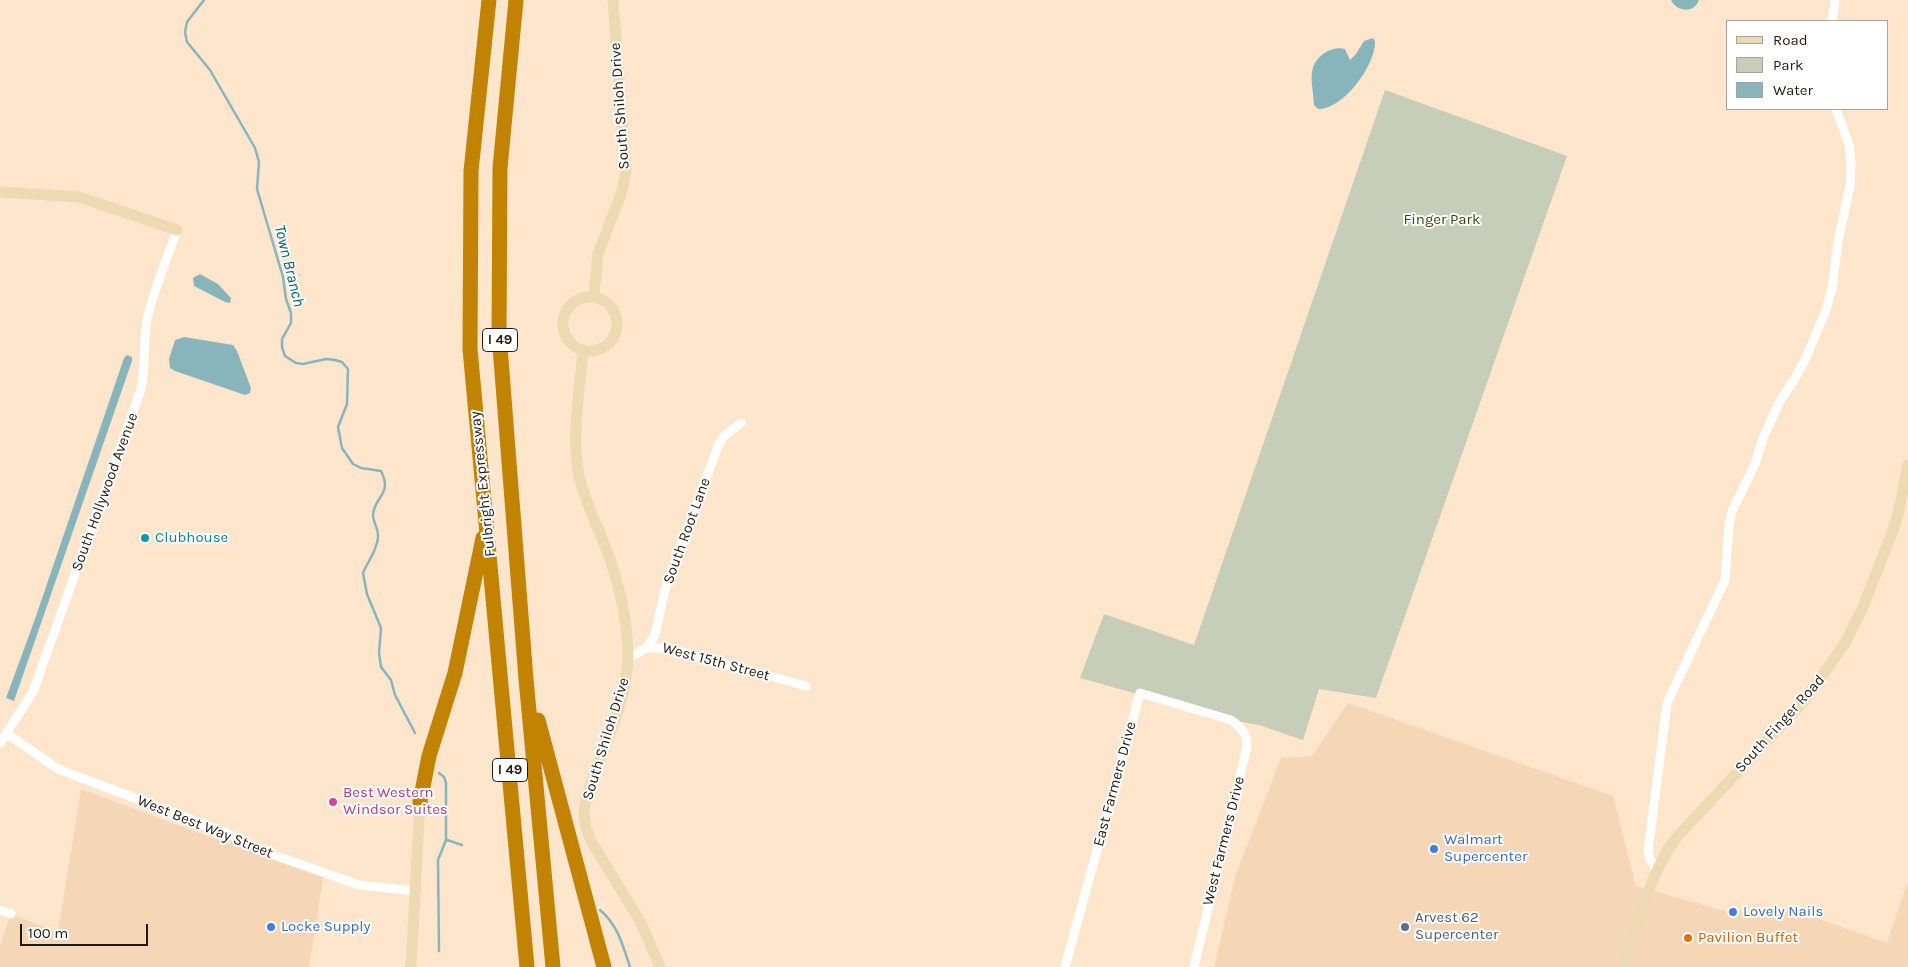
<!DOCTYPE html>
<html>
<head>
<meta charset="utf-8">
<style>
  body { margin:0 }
  #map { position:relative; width:1908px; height:967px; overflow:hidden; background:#fee6cc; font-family:Karla,sans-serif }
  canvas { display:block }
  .legend { position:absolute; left:1726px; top:20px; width:162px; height:90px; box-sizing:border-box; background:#fff; border:1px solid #a7a39f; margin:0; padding:6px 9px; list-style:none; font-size:15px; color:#221910 }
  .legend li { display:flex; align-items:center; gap:10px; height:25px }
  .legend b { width:25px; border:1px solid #a7a39f }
  .scale { position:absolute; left:20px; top:924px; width:128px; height:22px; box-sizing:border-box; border:2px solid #221910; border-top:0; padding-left:6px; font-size:15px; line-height:18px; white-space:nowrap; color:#221910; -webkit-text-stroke:4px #fff; paint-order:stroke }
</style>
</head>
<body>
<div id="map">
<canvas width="1908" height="967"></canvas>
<ul class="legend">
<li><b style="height:6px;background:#eddab3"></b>Road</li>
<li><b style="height:14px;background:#c6cdb8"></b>Park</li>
<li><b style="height:14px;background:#88b5bc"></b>Water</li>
</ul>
<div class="scale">100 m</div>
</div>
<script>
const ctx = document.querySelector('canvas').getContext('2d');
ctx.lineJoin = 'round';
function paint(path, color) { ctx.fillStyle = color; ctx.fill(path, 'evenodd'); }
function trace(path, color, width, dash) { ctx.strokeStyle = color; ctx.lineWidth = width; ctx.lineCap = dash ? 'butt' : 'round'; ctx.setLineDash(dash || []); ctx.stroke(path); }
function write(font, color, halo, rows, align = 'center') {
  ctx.font = font + ' Karla,sans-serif'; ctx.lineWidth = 4; ctx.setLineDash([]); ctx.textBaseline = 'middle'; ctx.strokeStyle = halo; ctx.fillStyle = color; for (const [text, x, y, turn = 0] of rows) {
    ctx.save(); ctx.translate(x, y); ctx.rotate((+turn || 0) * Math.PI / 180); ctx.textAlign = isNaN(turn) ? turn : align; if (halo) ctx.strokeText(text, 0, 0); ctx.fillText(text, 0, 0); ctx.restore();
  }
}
paint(new Path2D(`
  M 1348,703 L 1613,796 L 1636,886 L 1729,912 L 1788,908 L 1887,943 L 1908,881 L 1908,967 L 1214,967 L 1236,874 L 1281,758 L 1312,756 Z
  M 81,789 L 229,844 L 234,836 L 324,873 L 309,967 L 0,967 L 0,945 L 11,914 L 58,932 Z`), '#f5d7b8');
paint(new Path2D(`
  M 1385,90 L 1567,156 L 1376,698 L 1319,689 L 1303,740 L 1259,725 L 1231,720 L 1080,678 L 1104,614 L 1194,645 Z`), '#c6cdb8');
paint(new Path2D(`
  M 1671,0 L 1699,0 C 1694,14 1677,12 1671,0 Z
  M 1373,38 L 1375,41 C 1376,65 1343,110 1318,109 L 1314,105 C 1313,83 1305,65 1326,52 C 1332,49 1338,47 1345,49 L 1350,60 L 1356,54 L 1364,41 Z
  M 200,274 L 218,284 L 231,298 L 230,303 L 225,302 L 194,286 L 193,278 Z
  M 184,337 L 233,345 L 237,351 L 251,388 L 250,393 L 245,395 L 175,371 L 170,368 L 169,359 L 175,340 Z
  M 127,355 L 132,357 L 132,361 L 14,701 L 6,698 L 35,619 L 124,358 Z`), '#88b5bc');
trace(new Path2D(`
  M 204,0 L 187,22 L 185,32 L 187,42 L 210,70 L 255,148 L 259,162 L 257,189 L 283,277 L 286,299 L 291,313 L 291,323 L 282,339 L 282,347 L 285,356 L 296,363 L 303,364 L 326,359 L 335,360 L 342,362 L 348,369 L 347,404 L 338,427 L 342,448 L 353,464 L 361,468 L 381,471 C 393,495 374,496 373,515 C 373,522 379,530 378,537 C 377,551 368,561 363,573 L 367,594 L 381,628 L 379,653 L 381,667 L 391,680 L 395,695 L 415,733
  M 447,840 L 462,845
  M 600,910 C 618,925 623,946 630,967
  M 439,951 L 438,860 L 446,840 L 446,783 L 444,777 L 439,773`), '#88b5bc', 2.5);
trace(new Path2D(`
  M 1832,21 L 1835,0
  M 646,648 L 655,635 L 665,590 L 718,446 L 723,437 L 741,423
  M 628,658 L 646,648 L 668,648 L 806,686
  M 6,733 L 58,769 L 227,833 L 257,849 L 359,885 L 415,891
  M 0,743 L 33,692 L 141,389 C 146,366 143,342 147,319 C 154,289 167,259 177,230
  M 1657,870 L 1650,859 L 1648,851 L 1667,703 L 1725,580 L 1729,525 L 1732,511 L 1755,464 L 1763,438 L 1780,401 L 1794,380 L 1805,360 L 1826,310 L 1832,288 L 1838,242 L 1850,185 L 1851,163 L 1849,145 L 1836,109
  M 0,910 L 11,914
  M 1065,967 L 1140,693 L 1231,720 C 1242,728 1247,734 1247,747 L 1194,967`), '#fff', 9);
trace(new Path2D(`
  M 0,192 L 79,197 L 177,230
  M 594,296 L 598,254 L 622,191 L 626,171 L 613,0
  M563 324a27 27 0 1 1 54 0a27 27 0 1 1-54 0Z
  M 583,350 C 580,389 571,436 579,475 C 584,500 596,522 605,546 C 618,578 628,622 628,657 C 627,706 600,752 586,798 L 584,813 L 586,828 L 591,841 L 640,921 L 660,967
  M 411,967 L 420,802
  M 1624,967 C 1638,924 1649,875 1676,838 L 1803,702 L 1844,645 L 1863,607 L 1892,533 L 1898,514 L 1908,465`), '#eddab3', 11);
trace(new Path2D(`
  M 489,0 L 471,171 L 470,349 L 527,967
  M 516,0 L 500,168 L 499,334 L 526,679 L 553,967
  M 538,720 L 604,967
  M 420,802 L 429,756 L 455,673 L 483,538`), '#c38302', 15);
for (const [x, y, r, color] of [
  [145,538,5,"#0f9aa8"],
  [333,802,5,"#d1479c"],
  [1434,849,5,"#3f7fe0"],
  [1733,912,5,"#3f7fe0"],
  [271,927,5,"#3f7fe0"],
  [1405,927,5,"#5c6f8a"],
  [1688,938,5,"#e8710a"]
]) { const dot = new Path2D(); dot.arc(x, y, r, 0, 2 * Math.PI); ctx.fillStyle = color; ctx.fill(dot); trace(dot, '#fff', 2); }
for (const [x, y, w] of [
  [500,340,35],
  [510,770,35]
]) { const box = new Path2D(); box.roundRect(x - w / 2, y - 11.5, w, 23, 4); ctx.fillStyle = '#fff'; ctx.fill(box); trace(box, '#221910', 1); }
write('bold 14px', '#221910', null, [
  ["I 49",500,340],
  ["I 49",510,770]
]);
write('15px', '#221910', '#fff', [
  ["South Shiloh Drive",620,106,-94],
  ["Fulbright Expressway",483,484,-96],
  ["South Hollywood Avenue",105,492,-70],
  ["South Root Lane",687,531,-70],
  ["West 15th Street",716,662,15],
  ["South Finger Road",1780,724,-48],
  ["South Shiloh Drive",606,739,-73],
  ["East Farmers Drive",1115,784,-75],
  ["West Best Way Street",205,827,22],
  ["West Farmers Drive",1224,841,-76]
]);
write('15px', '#38450c', '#fff', [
  ["Finger Park",1442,220]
]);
write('15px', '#0d838f', '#fff', [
  ["Clubhouse",155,538]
], 'left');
write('15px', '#b23c85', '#fff', [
  ["Best Western",343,793],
  ["Windsor Suites",343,810]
], 'left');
write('15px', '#366cbe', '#fff', [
  ["Walmart",1444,840],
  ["Supercenter",1444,857],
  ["Lovely Nails",1743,912],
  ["Locke Supply",281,927]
], 'left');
write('15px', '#4e5e75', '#fff', [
  ["Arvest 62",1415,918],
  ["Supercenter",1415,935]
], 'left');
write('15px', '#c56008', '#fff', [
  ["Pavilion Buffet",1698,938]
], 'left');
write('italic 16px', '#00636e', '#fff', [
  ["Town Branch",289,266,76]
]);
</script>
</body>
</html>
